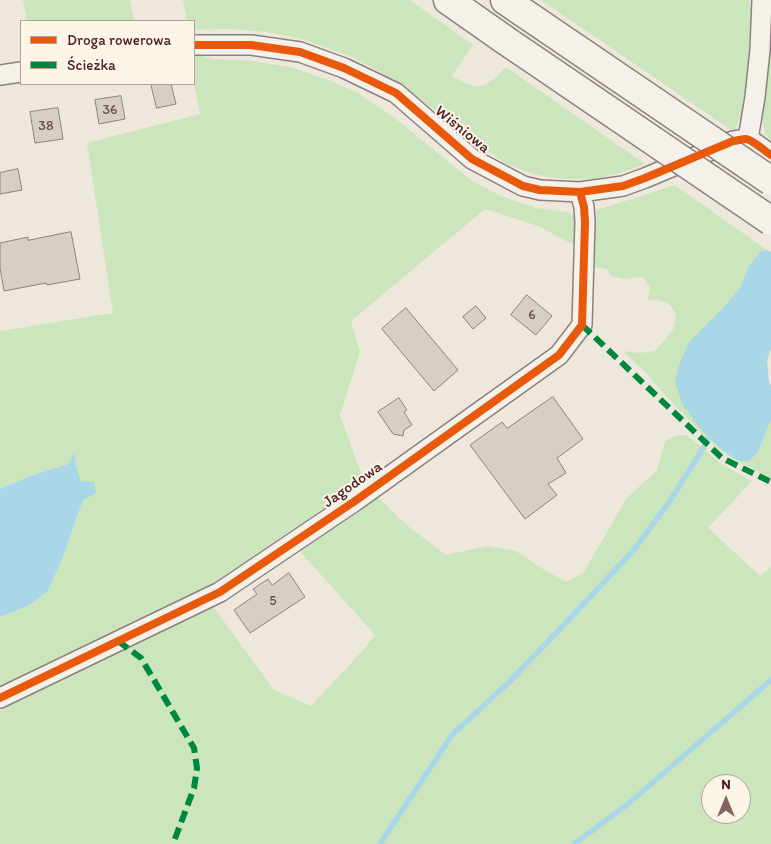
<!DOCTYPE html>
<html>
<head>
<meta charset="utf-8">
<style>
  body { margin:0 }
  #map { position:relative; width:771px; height:844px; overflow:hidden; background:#eee8dc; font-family:Itim,sans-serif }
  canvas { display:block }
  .legend { position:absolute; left:20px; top:20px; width:175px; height:65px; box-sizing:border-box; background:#fcf5e5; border:1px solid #b59f9b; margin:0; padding:6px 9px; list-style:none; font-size:15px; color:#4a1f2b }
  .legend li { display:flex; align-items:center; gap:10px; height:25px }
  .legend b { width:25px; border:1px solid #b59f9b }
  .north { position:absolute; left:701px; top:774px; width:50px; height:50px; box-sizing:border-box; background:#fcf5e5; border:1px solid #b59f9b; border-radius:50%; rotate:0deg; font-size:14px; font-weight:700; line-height:20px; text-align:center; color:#4a1f2b }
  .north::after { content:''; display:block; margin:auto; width:18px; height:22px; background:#836569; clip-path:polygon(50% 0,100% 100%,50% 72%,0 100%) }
</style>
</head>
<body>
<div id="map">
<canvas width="771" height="844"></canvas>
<ul class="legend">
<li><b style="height:6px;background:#e8590c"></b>Droga rowerowa</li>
<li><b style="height:6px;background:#00873e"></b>Ścieżka</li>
</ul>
<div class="north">N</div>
</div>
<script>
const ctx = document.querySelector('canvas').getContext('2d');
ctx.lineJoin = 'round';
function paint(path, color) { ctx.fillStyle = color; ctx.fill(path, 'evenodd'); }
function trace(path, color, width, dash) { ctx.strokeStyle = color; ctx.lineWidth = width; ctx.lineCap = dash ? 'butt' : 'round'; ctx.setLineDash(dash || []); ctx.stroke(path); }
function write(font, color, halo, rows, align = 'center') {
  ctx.font = font + ' Itim,sans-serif'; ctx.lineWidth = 4; ctx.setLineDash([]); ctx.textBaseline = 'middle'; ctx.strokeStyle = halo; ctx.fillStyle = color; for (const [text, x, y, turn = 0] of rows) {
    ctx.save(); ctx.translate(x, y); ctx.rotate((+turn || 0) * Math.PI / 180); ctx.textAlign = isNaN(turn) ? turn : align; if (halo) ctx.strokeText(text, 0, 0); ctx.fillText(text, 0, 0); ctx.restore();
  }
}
paint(new Path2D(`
  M 23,0 L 130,0 L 134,21 L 27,21 Z
  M 183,0 L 410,0 L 473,45 L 452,76 C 479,92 486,89 506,67 L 645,164 L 620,173 L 592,179 L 563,179 L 532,174 L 505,163 L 474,142 L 432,108 L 380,72 L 352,57 L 305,40 L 267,32 L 228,29 L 194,30 L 194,21 L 187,21 Z
  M 541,0 L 749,0 L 752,16 L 744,106 L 734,132 Z
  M 771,36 L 771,141 L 765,133 L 762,118 L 768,79 Z
  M 194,54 L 215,59 L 251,61 L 291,67 L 329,80 L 359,94 L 395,118 L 472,181 L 501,196 L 536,208 L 568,212 L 574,216 L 578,226 L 578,247 L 538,226 L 485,209 L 351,321 L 360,352 L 340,415 L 366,487 L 222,583 L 0,690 L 0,617 L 28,606 L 48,591 L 62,559 L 83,500 L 81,481 L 77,469 L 74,454 L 68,464 L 30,476 L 0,489 L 0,331 L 113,313 L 87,143 L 200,114 L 194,83 Z
  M 675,185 L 767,250 L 760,251 L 748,268 L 740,288 L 724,307 L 758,452 L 771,420 L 771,478 L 726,455 L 705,437 L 665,395 L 646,373 L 623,351 L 639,353 L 655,351 L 673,330 L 676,314 C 669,301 662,300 648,300 L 650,287 L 642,277 L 624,279 L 611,276 L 607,269 L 593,267 L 594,220 L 597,210 Z
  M 687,435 L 720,463 L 752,481 L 708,528 L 760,576 L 771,567 L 771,844 L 0,844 L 0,702 L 212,605 L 274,690 L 311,706 L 365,648 L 375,635 L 298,549 L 376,495 L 408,526 L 446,555 L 487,546 L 516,551 L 541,568 L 566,582 L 584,572 L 626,499 L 657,470 L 665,441 L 675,436 ZM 711,784 L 741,784 L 741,814 L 711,814 Z`), '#cbe5bd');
paint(new Path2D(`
  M 767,250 L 771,252 L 771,349 L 767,361 L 769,381 L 771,386 L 771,420 L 758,452 L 749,461 L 738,461 L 721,449 L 698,426 L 682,404 L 675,381 L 680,362 L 689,342 L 724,307 L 740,288 L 748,268 L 760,251 Z
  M 74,453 L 77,469 L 81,481 L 94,482 L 96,493 L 83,500 L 62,559 L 48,591 L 28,606 L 0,617 L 0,489 L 30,476 L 68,464 Z`), '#a9d7e7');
trace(new Path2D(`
  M 707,441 L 713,431
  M 380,844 L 452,735 L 508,683 L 561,628 L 633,551 L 670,501 L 705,445
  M 574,844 L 628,804 L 771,680`), '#a9d7e7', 5.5);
const building = new Path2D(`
  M 151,84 L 171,84 L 176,104 L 157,108 Z
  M 121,96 L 125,119 L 99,124 L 95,100 Z
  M 58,108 L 63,139 L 35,143 L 30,112 Z
  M 18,169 L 22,190 L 0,194 L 0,173 Z
  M 71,232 L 80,279 L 47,285 L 46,283 L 4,291 L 0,268 L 0,243 L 28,237 L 28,240 Z
  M 527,295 L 552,316 L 536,335 L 511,315 Z
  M 476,306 L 486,318 L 473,329 L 463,317 Z
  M 406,308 L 458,370 L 434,391 L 382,329 Z
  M 553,397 L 583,439 L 557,458 L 566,473 L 548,484 L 557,495 L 525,519 L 470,445 L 502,422 L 507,428 Z
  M 399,398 L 407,410 L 404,412 L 412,425 L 404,430 L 403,436 L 393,434 L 378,412 Z
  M 289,573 L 305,597 L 250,633 L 234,610 L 257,594 L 253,589 L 268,579 L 272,585 Z`);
paint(building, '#d7cfc1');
trace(building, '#8c817e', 1);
const minor = new Path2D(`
  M 194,45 L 251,45 L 300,52 L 344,68 L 396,93 L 472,159 L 523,186 L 540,190 L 580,192 L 623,186 L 645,178 L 733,141 C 737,141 742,139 746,139 C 751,139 765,151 771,155
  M 0,75 L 21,72
  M 748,139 L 755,97 L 760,50 L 762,0
  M 0,698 L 220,592 L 355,501 L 559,355 L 582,325 L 585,222 L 584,207 L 580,192`);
const motorway = new Path2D(`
  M 448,0 L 505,40
  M 505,0 L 521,11`);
trace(minor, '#8c817e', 22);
trace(motorway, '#8c817e', 31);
trace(minor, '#f4f0ea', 19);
trace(motorway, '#f4f0ea', 28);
const motorwayBridge = new Path2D(`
  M 521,11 L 771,181
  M 505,40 L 771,221`);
trace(motorwayBridge, '#8c817e', 31, []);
trace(motorwayBridge, '#f4f0ea', 28);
trace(new Path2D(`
  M 582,325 L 722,458 L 771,482
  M 118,641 L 141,658 L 194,748 L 197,768 L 194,788 L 173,844`), '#00873e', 6, [12, 6]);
trace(new Path2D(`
  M 194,45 L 251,45 L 300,52 L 344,68 L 396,93 L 472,159 L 523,186 L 540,190 L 580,192 L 623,186 L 645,178 L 733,141 C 737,141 742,139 746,139 C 751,139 765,151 771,155
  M 0,698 L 220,592 L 355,501 L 559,355 L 582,325 L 585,222 L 584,207 L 580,192`), '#e8590c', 8);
write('14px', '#6d4b50', null, [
  ["36",110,110],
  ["38",46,126],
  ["6",532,315],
  ["5",273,601]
]);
write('16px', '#4a1f2b', '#fcf5e5', [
  ["Wiśniowa",462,130,39],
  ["Jagodowa",353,485,-35]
]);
</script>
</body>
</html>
